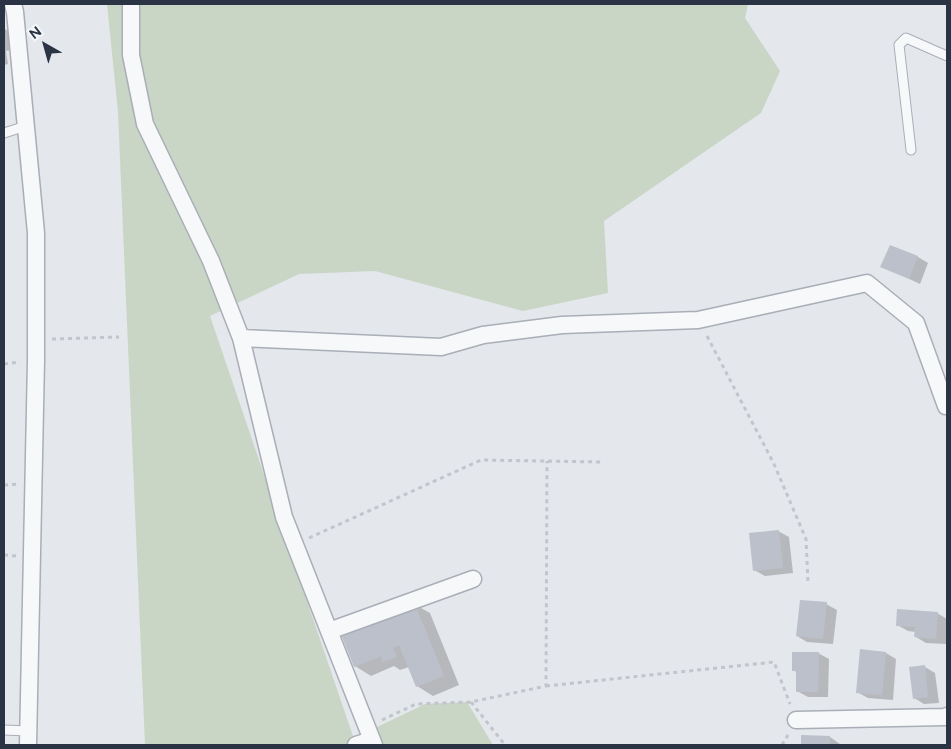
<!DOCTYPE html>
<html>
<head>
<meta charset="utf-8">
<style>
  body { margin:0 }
  #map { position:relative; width:951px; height:749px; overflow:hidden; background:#e4e7ec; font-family:Figtree,sans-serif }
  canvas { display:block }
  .frame { position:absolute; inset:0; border:5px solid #2b3445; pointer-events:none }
  .north { position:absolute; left:20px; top:20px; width:50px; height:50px; -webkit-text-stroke:4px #f4f6f9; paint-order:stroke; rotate:322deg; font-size:14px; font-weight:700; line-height:20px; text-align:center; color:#2b3445 }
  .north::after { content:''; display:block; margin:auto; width:18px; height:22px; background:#2b3445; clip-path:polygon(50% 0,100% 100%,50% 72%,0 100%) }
</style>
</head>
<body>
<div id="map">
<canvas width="951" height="749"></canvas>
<div class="frame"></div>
<div class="north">N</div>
</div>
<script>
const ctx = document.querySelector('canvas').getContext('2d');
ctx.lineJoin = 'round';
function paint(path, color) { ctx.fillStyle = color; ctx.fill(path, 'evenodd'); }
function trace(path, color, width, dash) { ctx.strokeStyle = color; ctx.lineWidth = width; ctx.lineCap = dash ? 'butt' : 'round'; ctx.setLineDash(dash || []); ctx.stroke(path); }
paint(new Path2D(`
  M 107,4 L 748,4 L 745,18 L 780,71 L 761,113 L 604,221 L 608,293 L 523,311 L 375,271 L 299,274 L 210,316 L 356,745 L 145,745 L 118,112 Z
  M 467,702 L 493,745 L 379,745 L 373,729 L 425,704 Z`), '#c9d6c5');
paint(new Path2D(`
  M 4,28 L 8,31 L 11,50 L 6,51 L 8,64 L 4,65 Z
  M 891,247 L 918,257 L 928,263 L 920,284 L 882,266 Z
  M 778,531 L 789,537 L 793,573 L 765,576 L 754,570 Z
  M 414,604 L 430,613 L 459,685 L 433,696 L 417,686 L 409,667 L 400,670 L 394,666 L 371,676 L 355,666 Z
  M 826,604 L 837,610 L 833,644 L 807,642 L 797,636 Z
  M 937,613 L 947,619 L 946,644 L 926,643 L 916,637 L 916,632 L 908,631 L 897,625 Z
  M 862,651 L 886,653 L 896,659 L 893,700 L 868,698 L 857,692 Z
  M 818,653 L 829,659 L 828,697 L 808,697 L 797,691 L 798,673 L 793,670 Z
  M 925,667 L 935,673 L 939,703 L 924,704 L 914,698 Z
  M 802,737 L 830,737 L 840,744 L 840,745 L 802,745 Z`), '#0003');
paint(new Path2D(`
  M 890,245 L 918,256 L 909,279 L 880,267 Z
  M 779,530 L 783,568 L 753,571 L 749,533 Z
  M 800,600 L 827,602 L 823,639 L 796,636 Z
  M 414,602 L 444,676 L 416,687 L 399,645 L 393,648 L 397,657 L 383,662 L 381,656 L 354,667 L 340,632 Z
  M 897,609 L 938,612 L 936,639 L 914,637 L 915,627 L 896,626 Z
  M 860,649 L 886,652 L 882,695 L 856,693 Z
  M 792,652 L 819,652 L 818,692 L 796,692 L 796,671 L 792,671 Z
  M 925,665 L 928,697 L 913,699 L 909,667 Z
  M 801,735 L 830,736 L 830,745 L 801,745 Z`), '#bbc0ca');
const service = new Path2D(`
  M 4,133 L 26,126
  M 911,150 L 899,45 L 906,38 L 947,56
  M 4,730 L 28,731`);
const minor = new Path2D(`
  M 13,4 L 15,12 L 36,233 L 36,360 L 28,745
  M 131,4 L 131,55 L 145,124 L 211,261 L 241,338 L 284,517 L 374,745
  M 241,338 L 441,347 L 483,335 L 562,325 L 698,320 L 867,283 L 916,323 L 946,406 L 947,406
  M 329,631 L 473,579
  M 796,720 L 945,717 L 947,716
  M 356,745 L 372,740`);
trace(service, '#a9aeb7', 11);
trace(minor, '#a9aeb7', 19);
trace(new Path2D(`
  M 707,336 L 774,464 L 806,539 L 808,583
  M 52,339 L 119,337
  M 4,364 L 20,362
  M 4,485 L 18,484
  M 309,538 L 481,460 L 602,462
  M 4,555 L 16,556
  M 546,686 L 774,662 L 790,704
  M 471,702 L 505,745
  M 382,720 L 416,704 L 471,702 L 546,686 L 547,461
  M 782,745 L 788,735`), '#c2c5cb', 3, [4, 4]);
trace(service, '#f7f8fa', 9);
trace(minor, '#f7f8fa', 16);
</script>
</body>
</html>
